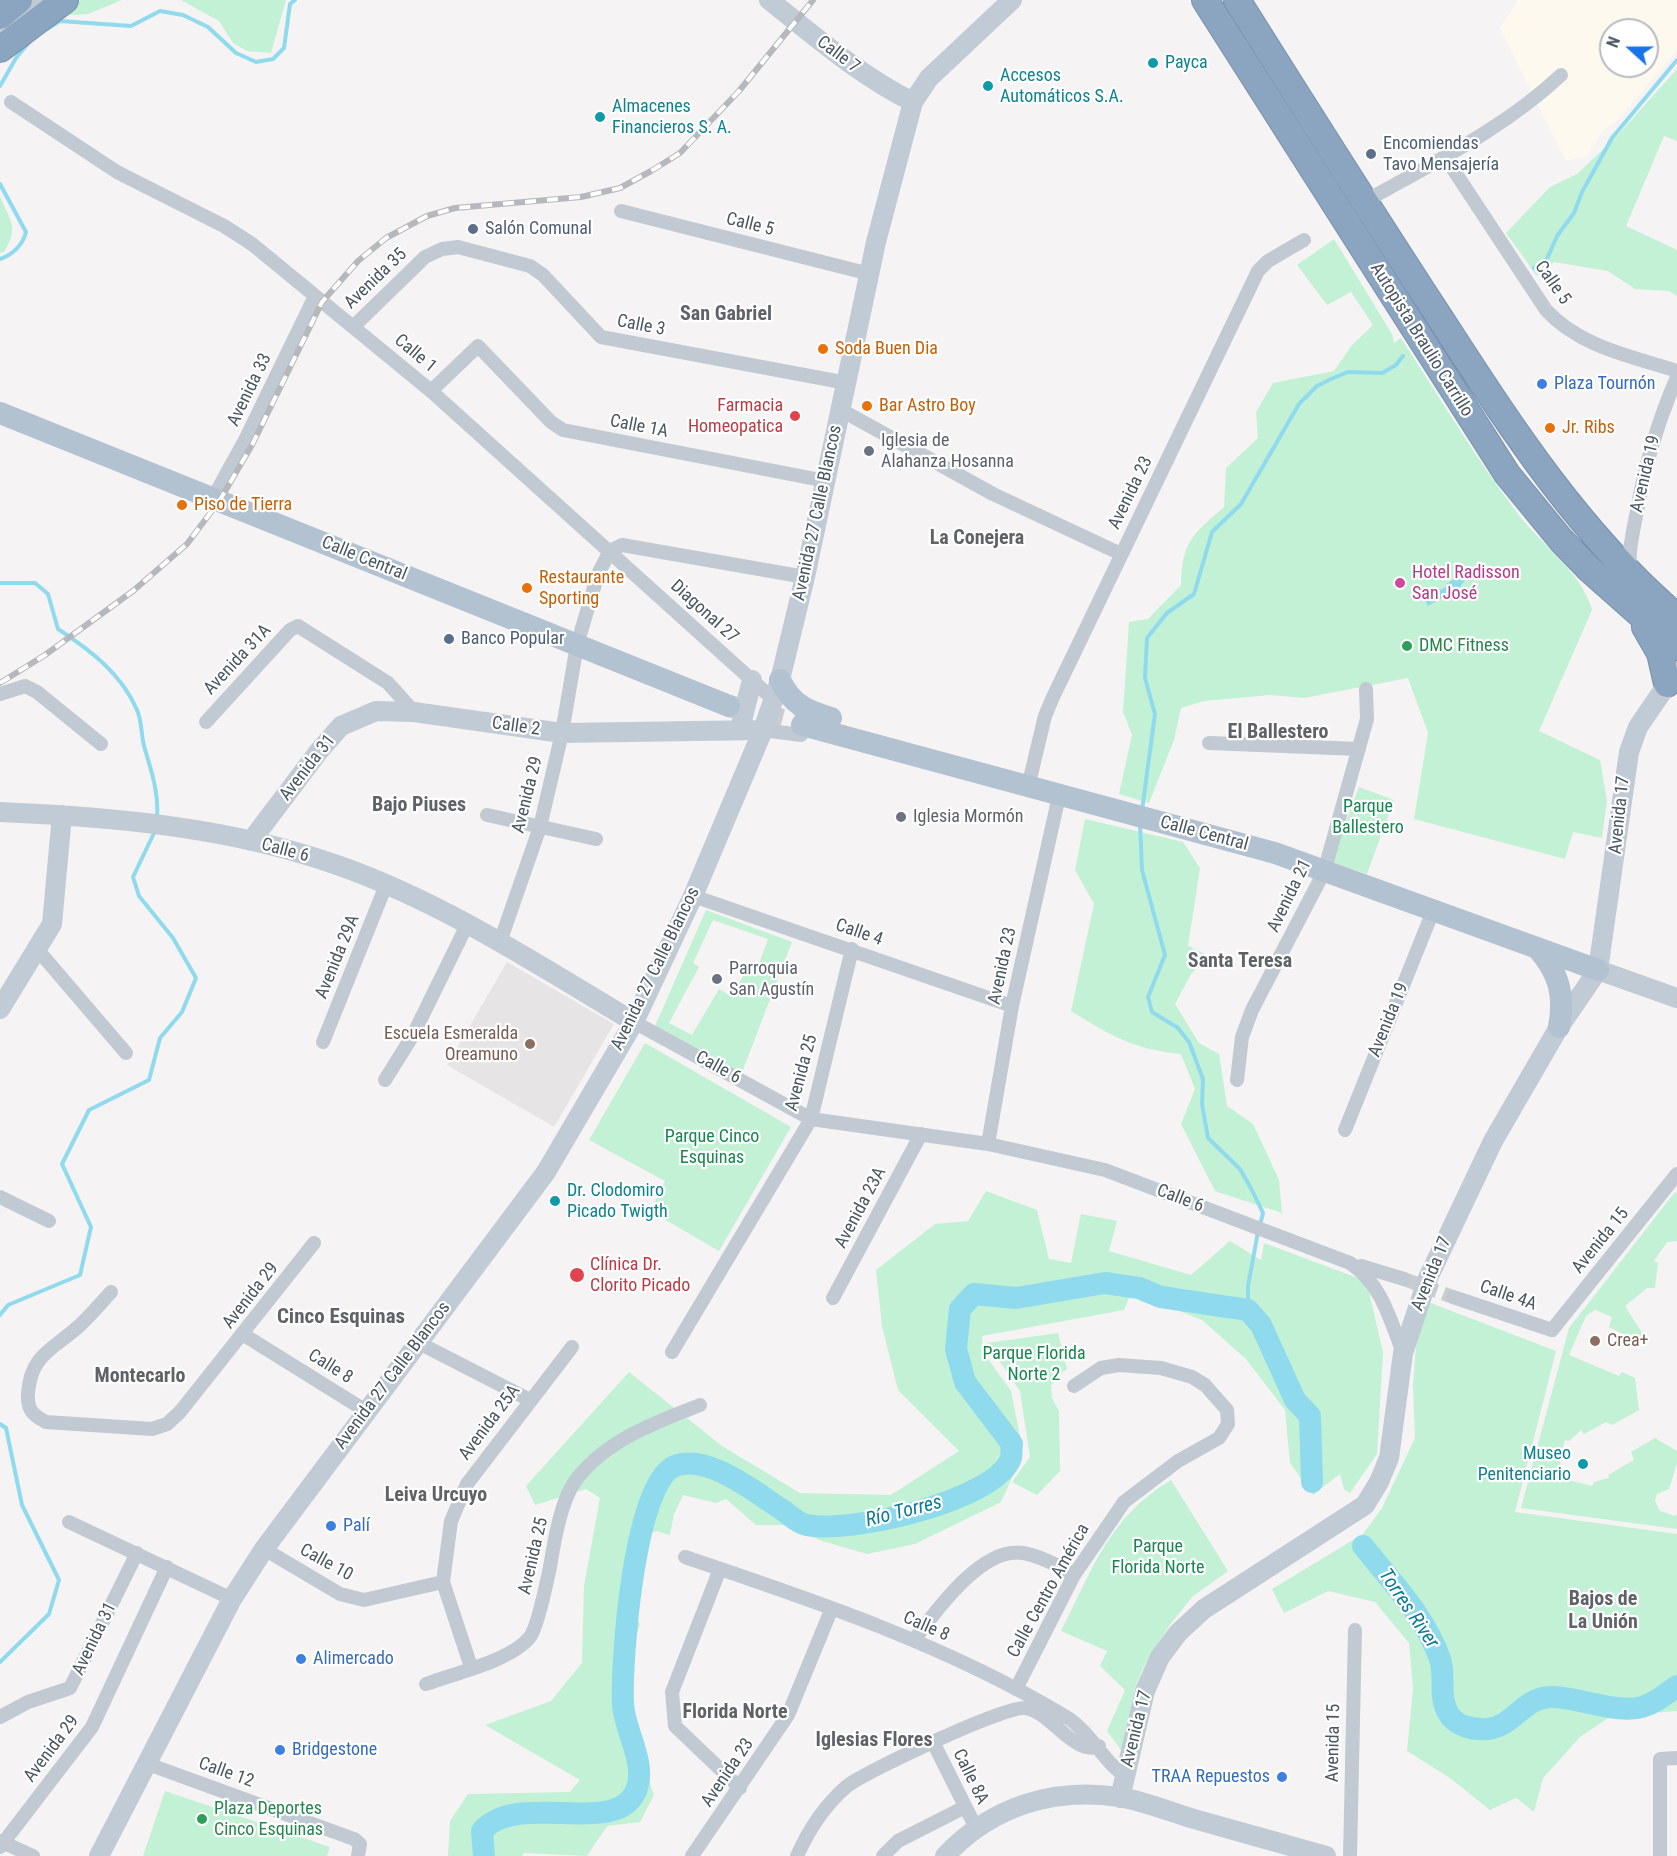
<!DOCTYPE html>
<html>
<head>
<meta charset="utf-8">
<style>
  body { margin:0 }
  #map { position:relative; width:1677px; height:1856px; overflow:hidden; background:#f5f3f3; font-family:"Roboto Condensed",sans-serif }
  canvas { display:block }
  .north { position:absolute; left:1599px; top:18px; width:60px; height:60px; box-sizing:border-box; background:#fff; border:2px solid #b7bbc0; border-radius:50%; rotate:291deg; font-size:16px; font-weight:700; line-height:24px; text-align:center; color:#4a5661 }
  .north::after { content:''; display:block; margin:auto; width:21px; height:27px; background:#1a73e8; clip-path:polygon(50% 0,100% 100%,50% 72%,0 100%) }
</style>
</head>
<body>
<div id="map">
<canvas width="1677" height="1856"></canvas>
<div class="north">N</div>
</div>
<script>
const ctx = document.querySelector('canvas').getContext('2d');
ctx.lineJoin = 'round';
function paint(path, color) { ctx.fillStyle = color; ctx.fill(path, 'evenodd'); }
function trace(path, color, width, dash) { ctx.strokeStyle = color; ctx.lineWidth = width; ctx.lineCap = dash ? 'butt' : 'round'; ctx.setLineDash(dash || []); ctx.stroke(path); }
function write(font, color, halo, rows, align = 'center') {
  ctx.font = font + ' "Roboto Condensed",sans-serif'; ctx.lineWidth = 4.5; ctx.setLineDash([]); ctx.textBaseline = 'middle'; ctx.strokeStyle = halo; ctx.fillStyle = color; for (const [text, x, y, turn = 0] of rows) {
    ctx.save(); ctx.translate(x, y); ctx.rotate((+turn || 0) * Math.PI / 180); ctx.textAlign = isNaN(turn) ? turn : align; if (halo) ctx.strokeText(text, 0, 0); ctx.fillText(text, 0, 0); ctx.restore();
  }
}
paint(new Path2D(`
  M 1518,0 L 1677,0 L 1677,50 L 1620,118 L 1603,131 L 1587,156 L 1566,161 L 1500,28 ZM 1611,30 L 1647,30 L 1647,66 L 1611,66 Z`), '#fdf9ef');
paint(new Path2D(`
  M 507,962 L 614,1024 L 554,1127 L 447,1065 Z`), '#e6e4e5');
paint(new Path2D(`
  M 81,0 L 122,0 L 88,14 L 54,16 Z
  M 181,0 L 286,0 L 271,53 L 247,51 L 233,43 L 219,21 Z
  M 1677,69 L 1677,141 L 1664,136 L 1626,226 L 1677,250 L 1677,296 L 1669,291 L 1635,289 L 1608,271 L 1554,262 L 1537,276 L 1506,233 L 1550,187 L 1577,174 L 1616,137 Z
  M 0,197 C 11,221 19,228 4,252 L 0,253 Z
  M 1334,239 L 1392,334 L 1394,343 L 1401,338 C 1439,397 1475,457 1518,514 C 1542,546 1581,571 1592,610 L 1539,731 L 1600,760 L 1607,801 L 1602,838 L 1573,832 L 1565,859 L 1414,819 L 1428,733 L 1408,678 L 1304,698 L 1270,695 L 1204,701 L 1181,708 L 1174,740 L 1149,803 L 1119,794 L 1132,735 L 1123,712 L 1129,622 L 1148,619 L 1181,585 C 1182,541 1193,534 1224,507 L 1226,468 L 1258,438 L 1256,412 L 1273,383 L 1334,371 L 1352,345 L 1373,325 L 1351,292 L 1327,305 L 1297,265 Z
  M 1359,787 L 1394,800 L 1367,874 L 1331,862 Z
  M 1085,819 L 1183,842 L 1200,868 L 1188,946 L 1209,956 L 1191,974 L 1175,1004 L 1199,1043 L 1219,1054 L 1227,1106 L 1253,1124 L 1279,1180 L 1282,1213 L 1215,1191 L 1181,1124 L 1195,1089 L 1181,1054 C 1133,1049 1111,1036 1071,1011 L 1094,904 L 1075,870 Z
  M 706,910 L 792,942 L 741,1075 L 655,1026 ZM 713,920 L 768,939 L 757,969 L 749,967 L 731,996 L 719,989 L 692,1035 L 669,1023 L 699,967 L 693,963 Z
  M 645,1043 L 791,1127 L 719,1251 L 650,1211 L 665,1181 L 589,1140 Z
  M 986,1191 L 1037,1210 L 1049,1259 L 1071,1263 L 1081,1214 L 1117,1221 L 1109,1251 L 1191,1275 L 1230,1241 L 1261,1260 L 1264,1243 L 1363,1280 L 1368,1288 L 1383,1352 L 1377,1454 L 1350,1493 L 1344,1489 L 1340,1474 L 1313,1495 L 1290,1463 L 1285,1410 L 1246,1359 L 1202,1320 L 1169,1307 L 1162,1301 L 1131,1293 L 1124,1310 L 982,1336 L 983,1352 L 1011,1391 L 1022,1446 L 1015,1471 L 1001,1502 L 915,1544 L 867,1554 L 822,1541 L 784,1525 L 756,1525 L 726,1499 L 716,1503 L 683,1495 L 674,1514 L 670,1535 L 656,1531 L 635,1536 L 629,1562 L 635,1589 L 621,1613 L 640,1623 L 620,1699 L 654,1795 L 640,1822 L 607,1826 L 587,1856 L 524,1853 L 522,1856 L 448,1856 L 450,1821 L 468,1794 L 570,1792 L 580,1780 L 485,1725 L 551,1701 L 582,1663 L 584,1586 L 600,1498 L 586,1489 L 535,1505 L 526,1486 L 629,1372 L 722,1446 L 800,1493 L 891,1495 L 959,1451 L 898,1390 L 882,1326 L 876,1270 L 935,1224 L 968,1221 Z
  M 1675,1192 L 1677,1194 L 1677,1241 L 1667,1242 L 1654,1261 L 1658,1263 L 1655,1288 L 1647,1288 L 1625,1306 L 1644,1336 L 1636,1341 L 1609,1327 L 1612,1317 L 1595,1310 L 1586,1316 L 1569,1355 L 1619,1376 L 1622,1372 L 1635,1378 L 1639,1410 L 1612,1425 L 1606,1422 L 1584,1434 L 1581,1430 L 1569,1441 L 1565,1440 L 1559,1460 L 1568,1480 L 1592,1486 L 1594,1482 L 1609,1478 L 1608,1475 L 1634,1460 L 1631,1452 L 1655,1438 L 1677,1451 L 1677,1463 L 1669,1489 L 1657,1494 L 1655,1501 L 1660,1511 L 1675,1516 L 1677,1514 L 1677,1529 L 1521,1508 L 1569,1328 Z
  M 1428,1302 L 1556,1351 L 1515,1512 L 1677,1534 L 1677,1711 L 1611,1716 L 1580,1737 L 1543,1778 L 1534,1812 L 1516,1798 L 1490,1810 L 1450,1778 L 1407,1751 L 1413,1689 L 1409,1643 L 1375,1602 L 1328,1591 L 1284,1613 L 1272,1589 L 1363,1534 L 1382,1508 L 1415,1438 L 1413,1386 L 1416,1345 Z
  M 1058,1333 L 1067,1369 L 1058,1375 L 1051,1386 L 1052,1398 L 1059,1411 L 1060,1471 L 1037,1495 L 1012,1482 L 1030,1457 L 1020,1391 L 987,1343 Z
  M 1171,1480 L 1228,1571 L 1192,1597 L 1169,1626 L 1145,1664 L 1135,1688 L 1122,1751 L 1107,1731 L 1125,1690 L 1100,1666 L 1107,1651 L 1061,1631 C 1093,1569 1108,1518 1171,1480 Z
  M 165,1791 L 330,1847 L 327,1856 L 143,1856 Z`), '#c3f1d5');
paint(new Path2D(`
  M 1463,573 L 1466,579 L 1459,588 L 1428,606 L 1424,598 L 1446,587 L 1446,584 Z`), '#90daee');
trace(new Path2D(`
  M 47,29 L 60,21 L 131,26 L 160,11 L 183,15 L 208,27 L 236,53 L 256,62 L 273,59 L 284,48 L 290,4 L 295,0
  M 0,86 L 16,58 L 31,40
  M 0,184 L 26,232 C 23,245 12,255 0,259
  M 1534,268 L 1547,259 L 1557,236 L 1574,213 L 1582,192 L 1612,138 L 1677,60
  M 0,583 L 35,583 L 48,594 L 58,629 C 90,650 121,673 137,710 C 142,721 141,734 144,746 C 151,770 159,792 157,817
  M 1142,810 L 1155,714 L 1145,678 L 1147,638 L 1167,613 L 1194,594 L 1212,532 L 1241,504 L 1299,404 L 1317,386 L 1331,379 L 1348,372 L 1382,373 L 1396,365 L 1403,356
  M 1140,824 L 1142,870 L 1165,955 L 1148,997 L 1152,1012 L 1178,1028 L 1189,1042 L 1203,1079 L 1202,1104 L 1208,1138 L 1240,1169 L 1252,1190 L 1263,1213 L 1260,1225
  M 1248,1310 L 1248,1286 L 1258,1232
  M 0,1315 L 8,1305 L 80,1275 L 91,1227 L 62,1164 L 89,1110 L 149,1080 L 160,1038 L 182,1012 L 196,978 L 173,938 L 139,896 L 133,877 L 155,831
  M 0,1424 L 6,1428 L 22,1505 L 59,1580 L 49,1614 L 0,1662`), '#90daee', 4);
trace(new Path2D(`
  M 1363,1546 C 1391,1581 1425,1616 1440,1659 C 1446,1676 1438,1695 1448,1713 C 1455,1726 1473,1730 1488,1729 C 1514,1726 1524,1697 1551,1697 C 1578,1697 1617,1714 1642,1707 C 1656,1703 1666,1694 1677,1686
  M 484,1856 L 482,1831 C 518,1789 620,1840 637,1788 C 646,1761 624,1730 623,1704 C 621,1662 634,1482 675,1466 C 708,1453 757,1494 784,1511 C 790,1516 800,1524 807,1525 C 848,1534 996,1501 1011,1458 C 1012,1454 1011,1448 1012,1444 L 965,1382 L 956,1349 L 960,1309 L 974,1294 L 1016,1298 L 1105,1283 L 1139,1288 L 1161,1297 L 1248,1310 L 1261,1325 L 1295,1400 L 1310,1416 L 1312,1482`), '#90daee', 22);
trace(new Path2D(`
  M 1404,1279 L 1453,1297`), '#caccce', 14, [14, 7]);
trace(new Path2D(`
  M 729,706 L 802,725`), '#caccce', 22, [22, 11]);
const highway = new Path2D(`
  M 1205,0 L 1507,474 L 1561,540 L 1589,569 L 1677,647
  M 1237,0 C 1303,105 1370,211 1438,315 C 1508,423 1578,533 1677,617
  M 0,16 L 19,0
  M 0,49 L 65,0
  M 1645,627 L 1660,653 L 1667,684`);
trace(highway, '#7690ad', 28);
trace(new Path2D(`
  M 0,32 L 44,0
  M 11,102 L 117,172 L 224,226 L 252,244 L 431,391 L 774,700
  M 1445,157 L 1546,310 C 1580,347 1631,356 1677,371
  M 1364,202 C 1431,164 1505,128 1561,75
  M 621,211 L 870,274
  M 353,327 L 425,257 L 442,249 L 458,247 L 530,266 L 543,275 L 601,337 L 847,383
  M 431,391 L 478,346 L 551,422 L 563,430 L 826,481
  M 841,410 L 993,494 L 1121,554
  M 213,498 L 246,438 L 315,296
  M 610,551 L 622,545 L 805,577
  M 1630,572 C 1628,551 1633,532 1637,511 C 1645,464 1658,421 1677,377
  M 0,694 L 25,686 L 37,692 L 101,744
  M 206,722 L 290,630 L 298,626 L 388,683 L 414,712
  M 763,730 L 801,735
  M 1209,743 L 1359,749
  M 1028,787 L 1045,716 L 1053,697 L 1258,271 L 1268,261 L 1304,240
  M 487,815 L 596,839
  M 693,896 L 1012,1006
  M 500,942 L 540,827 L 562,733 L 577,645 L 598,574 L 610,551
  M 37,949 L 126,1053
  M 634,1022 L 811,1119 L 988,1144 L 1105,1170 L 1350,1263 C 1381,1283 1390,1319 1403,1353
  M 323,1042 L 386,885
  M 385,1080 L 413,1035 L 467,925
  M 1237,1080 L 1242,1037 L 1252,1010 L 1324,872 L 1367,719 L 1366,689
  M 1345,1130 L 1433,911
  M 988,1144 L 1012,1006 L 1059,796
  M 0,1197 L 49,1221
  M 1361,1266 L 1404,1279
  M 111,1292 C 100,1304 90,1316 79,1326 C 54,1349 31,1354 28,1393 C 27,1409 32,1415 46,1422 L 152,1429 L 167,1424 L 180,1412 L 314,1243
  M 1453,1297 L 1552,1330 L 1677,1174
  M 833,1298 L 921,1134
  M 244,1335 L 366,1411
  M 419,1343 L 530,1400
  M 672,1352 L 811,1119 L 852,949
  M 69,1522 L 232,1599
  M 264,1549 L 340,1594 L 364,1600 L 443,1582
  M 685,1557 C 816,1601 949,1646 1068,1718 C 1091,1733 1106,1765 1126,1776
  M 720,1569 L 672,1692 L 675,1726 L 740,1788
  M 914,1640 C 936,1611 982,1546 1023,1553 C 1041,1556 1059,1566 1074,1575
  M 471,1667 L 443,1582 L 451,1521 L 467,1484 L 572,1347
  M 426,1684 C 455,1673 511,1661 530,1637 C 538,1626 547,1581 550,1567 C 554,1542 561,1500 576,1480 C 606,1440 656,1422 700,1405
  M 1016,1689 L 1074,1575 L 1124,1502 L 1178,1461 L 1219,1438 L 1228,1424 L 1227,1410 L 1205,1385 L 1192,1377 L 1161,1368 L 1119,1365 L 1101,1368 L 1074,1386
  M 0,1717 L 28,1702 L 70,1688 L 137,1553
  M 933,1742 L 976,1828
  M 145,1763 L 354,1839 L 360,1844 L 358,1856
  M 0,1841 L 33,1856
  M 0,1847 L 92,1727 L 167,1567
  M 692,1856 L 788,1715 L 832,1608
  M 797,1856 C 809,1829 825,1805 847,1786 C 867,1771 1006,1705 1026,1708 C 1051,1712 1075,1757 1099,1746
  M 883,1856 L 898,1841 L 965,1807
  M 1350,1856 L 1355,1630
  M 1660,1856 L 1660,1759 L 1677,1758`), '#c1cad2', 14);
trace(new Path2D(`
  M 769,0 C 816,37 859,75 913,102
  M 740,729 L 752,680
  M 0,812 C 113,817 229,827 337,865 C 441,901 540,966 634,1022
  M 251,841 L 319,751 L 341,726 L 376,711 L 414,712 L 562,733 L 763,730
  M 1598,970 L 1677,998
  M 0,1009 L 52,924 L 62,815
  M 1120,1798 L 1145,1691 L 1160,1657 L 1178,1633 L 1204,1609 L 1365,1505 L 1379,1482 L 1389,1458 L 1403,1353 L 1428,1278 L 1493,1141 L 1559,1027 L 1598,970 L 1629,752 L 1638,727 L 1675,673
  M 99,1856 L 232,1599 L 264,1549 L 546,1172 L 634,1022 L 693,896 L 763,730 L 780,680 L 805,577 L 876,242 L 913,102 L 929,78 L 1012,0
  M 945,1856 C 991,1807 1052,1787 1119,1797 C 1144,1801 1170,1812 1194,1819 C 1238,1831 1282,1844 1326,1856`), '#c1cbd6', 20);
trace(new Path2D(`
  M 0,413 L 729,706
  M 780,680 C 792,705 807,711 831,718
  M 802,725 L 1275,853 L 1598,970
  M 1538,949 C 1559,973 1565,995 1559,1027`), '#b3c2d1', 22);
trace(highway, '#8ba5c1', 26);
const rail = new Path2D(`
  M 0,683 L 45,655 L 133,591 L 187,544 L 220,500 L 252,445 L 322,302 L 358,261 L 386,238 L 427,216 L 455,208 L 581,197 L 620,188 L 651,171 L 680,153 L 739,91 L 813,0`);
trace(rail, '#b5b8bd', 6);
trace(rail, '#fff', 4, [11]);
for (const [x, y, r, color] of [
  [1153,63,6,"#0f9aa8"],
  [988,86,6,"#0f9aa8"],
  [600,117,6,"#0f9aa8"],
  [1371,154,6,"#5c6f8a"],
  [473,229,6,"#5c6f8a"],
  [823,349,6,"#e8710a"],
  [1542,384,6,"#3f7fe0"],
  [867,406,6,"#e8710a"],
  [795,416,6,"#e0444e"],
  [1550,428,6,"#e8710a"],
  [869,451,6,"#6b7280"],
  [182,505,6,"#e8710a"],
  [1400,583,6,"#d1479c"],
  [527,588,6,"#e8710a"],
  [449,639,6,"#5c6f8a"],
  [1407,646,6,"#2e9e5b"],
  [901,817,6,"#6b7280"],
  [717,979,6,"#6b7280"],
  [530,1044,6,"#8d6e63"],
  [555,1201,6,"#0f9aa8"],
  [577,1275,8,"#e0444e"],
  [1595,1341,6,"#8d6e63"],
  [1583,1464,6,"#0f9aa8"],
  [331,1526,6,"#3f7fe0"],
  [301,1659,6,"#3f7fe0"],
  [280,1750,6,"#3f7fe0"],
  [1282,1777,6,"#3f7fe0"],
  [202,1819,6,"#2e9e5b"]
]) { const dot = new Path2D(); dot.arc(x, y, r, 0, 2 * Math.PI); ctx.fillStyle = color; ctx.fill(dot); trace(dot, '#fff', 2); }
write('18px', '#4a5661', '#fff', [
  ["Calle 7",838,55,37],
  ["Calle 5",750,225,14],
  ["Avenida 35",376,279,-44],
  ["Calle 5",1552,283,55],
  ["Calle 3",641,326,11],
  ["Autopista Braulio Carrillo",1421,340,58],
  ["Calle 1",415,354,40],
  ["Avenida 33",250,390,-64],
  ["Calle 1A",639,427,11],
  ["Avenida 19",1646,474,-77],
  ["Avenida 23",1131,493,-64],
  ["Avenida 27 Calle Blancos",818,513,-78],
  ["Calle Central",364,559,22],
  ["Diagonal 27",704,612,42],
  ["Avenida 31A",238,660,-47],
  ["Calle 2",516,727,8],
  ["Avenida 31",308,768,-52],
  ["Avenida 29",528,795,-76],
  ["Avenida 17",1620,815,-84],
  ["Calle Central",1204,834,15],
  ["Calle 6",285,851,15],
  ["Avenida 21",1290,896,-64],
  ["Calle 4",859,933,19],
  ["Avenida 29A",338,957,-68],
  ["Avenida 23",1003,966,-78],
  ["Avenida 27 Calle Blancos",656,969,-64],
  ["Avenida 19",1389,1020,-68],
  ["Calle 6",718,1068,29],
  ["Avenida 25",802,1073,-75],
  ["Calle 6",1180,1199,21],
  ["Avenida 23A",861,1208,-62],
  ["Avenida 15",1601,1241,-51],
  ["Avenida 17",1432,1274,-68],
  ["Avenida 29",251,1296,-52],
  ["Calle 4A",1508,1296,19],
  ["Calle 8",330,1367,32],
  ["Avenida 27 Calle Blancos",393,1376,-53],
  ["Avenida 25A",490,1423,-53],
  ["Avenida 25",534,1556,-77],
  ["Calle 10",326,1563,29],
  ["Calle Centro América",1049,1591,-61],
  ["Calle 8",926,1627,24],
  ["Avenida 31",95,1639,-64],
  ["Avenida 17",1137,1729,-76],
  ["Avenida 15",1334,1743,-89],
  ["Avenida 29",52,1749,-53],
  ["Calle 12",226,1773,20],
  ["Avenida 23",728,1773,-56],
  ["Calle 8A",970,1777,64]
]);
write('18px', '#0d838f', '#fff', [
  ["Payca",1165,63],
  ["Accesos",1000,76],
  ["Automáticos S.A.",1000,97],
  ["Almacenes",612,107],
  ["Financieros S. A.",612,128],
  ["Dr. Clodomiro",567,1191],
  ["Picado Twigth",567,1212],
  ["Museo",1571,1454,"right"],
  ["Penitenciario",1571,1475,"right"]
], 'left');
write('18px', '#4e5e75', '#fff', [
  ["Encomiendas",1383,144],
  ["Tavo Mensajería",1383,165],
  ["Salón Comunal",485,229],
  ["Banco Popular",461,639]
], 'left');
write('18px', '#c56008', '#fff', [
  ["Soda Buen Dia",835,349],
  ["Bar Astro Boy",879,406],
  ["Jr. Ribs",1562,428],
  ["Piso de Tierra",194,505],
  ["Restaurante",539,578],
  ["Sporting",539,599]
], 'left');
write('18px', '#366cbe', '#fff', [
  ["Plaza Tournón",1554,384],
  ["Palí",343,1526],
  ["Alimercado",313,1659],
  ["Bridgestone",292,1750],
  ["TRAA Repuestos",1270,1777,"right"]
], 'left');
write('18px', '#be3a42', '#fff', [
  ["Farmacia",783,406],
  ["Homeopatica",783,427],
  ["Clínica Dr.",590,1265,"left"],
  ["Clorito Picado",590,1286,"left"]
], 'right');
write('18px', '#5b616d', '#fff', [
  ["Iglesia de",881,441],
  ["Alahanza Hosanna",881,462],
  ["Iglesia Mormón",913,817],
  ["Parroquia",729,969],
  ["San Agustín",729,990]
], 'left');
write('18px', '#b23c85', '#fff', [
  ["Hotel Radisson",1412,573],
  ["San José",1412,594]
], 'left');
write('18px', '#27864d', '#fff', [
  ["DMC Fitness",1419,646],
  ["Plaza Deportes",214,1809],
  ["Cinco Esquinas",214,1830]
], 'left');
write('18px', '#17864f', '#fff', [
  ["Parque",1368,807],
  ["Ballestero",1368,828],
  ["Parque Cinco",712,1137],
  ["Esquinas",712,1158],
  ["Parque Florida",1034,1354],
  ["Norte 2",1034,1375],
  ["Parque",1158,1547],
  ["Florida Norte",1158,1568]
]);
write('18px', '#785e54', '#fff', [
  ["Escuela Esmeralda",518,1034],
  ["Oreamuno",518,1055],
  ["Crea+",1607,1341,"left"]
], 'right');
write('bold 20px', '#5f6368', '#fff', [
  ["San Gabriel",726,315],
  ["La Conejera",977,539],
  ["El Ballestero",1278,733],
  ["Bajo Piuses",419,806],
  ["Santa Teresa",1240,962],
  ["Montecarlo",140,1377],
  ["Leiva Urcuyo",436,1496],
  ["Bajos de",1603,1600],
  ["La Unión",1603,1623],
  ["Florida Norte",735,1713],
  ["Iglesias Flores",874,1741]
]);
write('italic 20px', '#0c7c9b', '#fff', [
  ["Río Torres",904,1512,-14],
  ["Torres River",1408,1609,56]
]);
write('bold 21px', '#5f6368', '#fff', [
  ["Cinco Esquinas",341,1318]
]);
</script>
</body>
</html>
